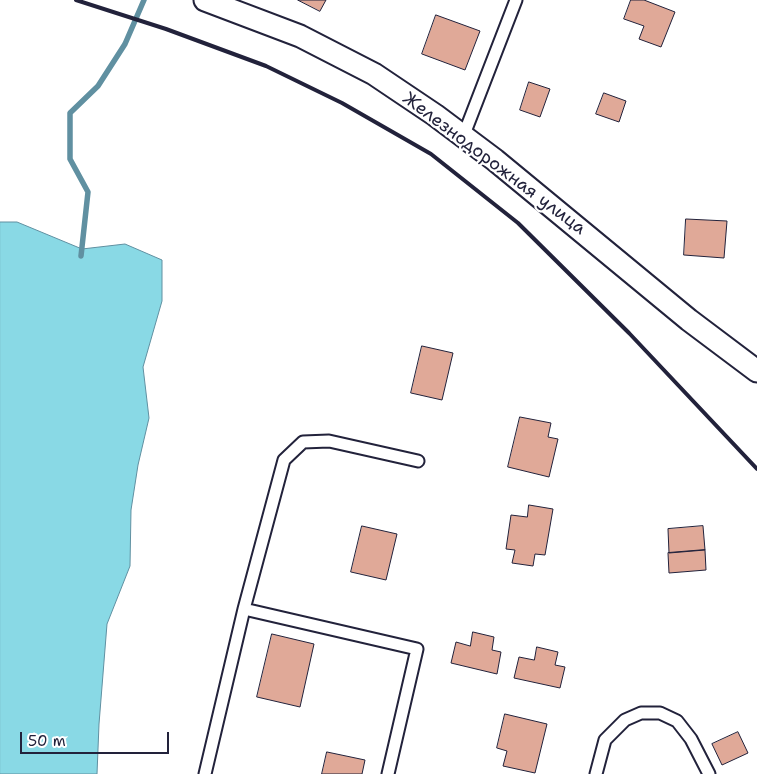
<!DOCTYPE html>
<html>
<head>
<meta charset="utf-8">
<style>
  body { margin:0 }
  #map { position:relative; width:757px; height:774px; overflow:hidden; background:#fff; font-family:"Shantell Sans",sans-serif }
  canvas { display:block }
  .scale { position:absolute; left:20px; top:732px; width:149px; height:22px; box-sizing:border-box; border:2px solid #22223b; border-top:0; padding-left:6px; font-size:15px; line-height:18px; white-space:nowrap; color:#22223b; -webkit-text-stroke:4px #fff; paint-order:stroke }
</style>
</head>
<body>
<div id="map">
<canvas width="757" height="774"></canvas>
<div class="scale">50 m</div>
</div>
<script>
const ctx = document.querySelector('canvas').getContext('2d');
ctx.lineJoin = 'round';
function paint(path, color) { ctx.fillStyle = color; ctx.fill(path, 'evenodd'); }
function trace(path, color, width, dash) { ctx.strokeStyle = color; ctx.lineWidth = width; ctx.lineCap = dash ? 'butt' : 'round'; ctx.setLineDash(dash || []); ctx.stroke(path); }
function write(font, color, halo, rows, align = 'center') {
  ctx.font = font + ' "Shantell Sans",sans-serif'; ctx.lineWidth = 4.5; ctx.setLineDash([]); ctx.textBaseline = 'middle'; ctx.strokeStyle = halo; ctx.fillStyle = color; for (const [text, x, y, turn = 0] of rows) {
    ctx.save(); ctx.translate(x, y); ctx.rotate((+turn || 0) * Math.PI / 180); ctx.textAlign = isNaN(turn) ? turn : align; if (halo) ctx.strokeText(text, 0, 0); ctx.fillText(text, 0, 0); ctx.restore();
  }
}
const water = new Path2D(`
  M 0,222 L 17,222 L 82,249 L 125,244 L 162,260 L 162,301 L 143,367 L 149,418 L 138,465 L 131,510 L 130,566 L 107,624 L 99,724 L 97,774 L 0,774 Z`);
paint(water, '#89d9e5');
trace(water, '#6090a1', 1);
trace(new Path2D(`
  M 81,256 L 88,192 L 70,159 L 70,113 L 98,86 L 125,44 L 144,0`), '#6090a1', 5.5);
const building = new Path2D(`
  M 298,0 L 326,0 L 320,11 Z
  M 631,0 L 644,0 L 675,12 L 661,47 L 639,39 L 644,26 L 624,19 Z
  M 436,15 L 480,31 L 465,70 L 422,54 Z
  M 529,82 L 550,89 L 540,117 L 520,110 Z
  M 604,93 L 626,101 L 619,122 L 596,114 Z
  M 686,219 L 727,221 L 724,258 L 684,255 Z
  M 422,346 L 453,353 L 442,400 L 411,393 Z
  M 520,417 L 551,423 L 548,437 L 558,439 L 549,477 L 508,467 Z
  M 529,505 L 553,509 L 545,555 L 535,554 L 533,566 L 512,563 L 515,550 L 506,549 L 511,515 L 527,517 Z
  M 362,526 L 397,534 L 386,580 L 351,572 Z
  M 703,526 L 705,550 L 669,553 L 668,529 Z
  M 705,550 L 706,570 L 669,573 L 668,553 Z
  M 473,632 L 494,637 L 492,650 L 501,652 L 497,674 L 451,663 L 456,642 L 470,646 Z
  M 272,634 L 314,644 L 300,707 L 257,697 Z
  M 537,647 L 558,652 L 555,665 L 565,667 L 560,688 L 514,678 L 519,657 L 534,660 Z
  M 505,714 L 547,724 L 535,773 L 503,766 L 507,751 L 497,748 Z
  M 738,732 L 748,753 L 722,765 L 712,744 Z
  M 327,752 L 365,760 L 362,774 L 322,774 Z`);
paint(building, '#e0a998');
trace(building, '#22223b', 1);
const service = new Path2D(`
  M 463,137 L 516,0
  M 244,609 L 417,649 L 388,774
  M 205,774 L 244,609 L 284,460 L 303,442 L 329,441 L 418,461
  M 596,774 L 605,740 L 625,720 L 641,713 L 660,713 L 677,721 L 691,739 L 709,774`);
const minor = new Path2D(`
  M 205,0 L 300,36 L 374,74 L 435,115 L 495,160 L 689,320 L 757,371`);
trace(service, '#22223b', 15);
trace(minor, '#22223b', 25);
trace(service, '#fff', 11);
trace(minor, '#fff', 21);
trace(new Path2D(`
  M 76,0 L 166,29 L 266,66 L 342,103 L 431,154 L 518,223 L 629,333 L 757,469`), '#22223b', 4);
write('18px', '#22223b', '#fff', [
  ["Железнодорожная улица",494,164,37]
]);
</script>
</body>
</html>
